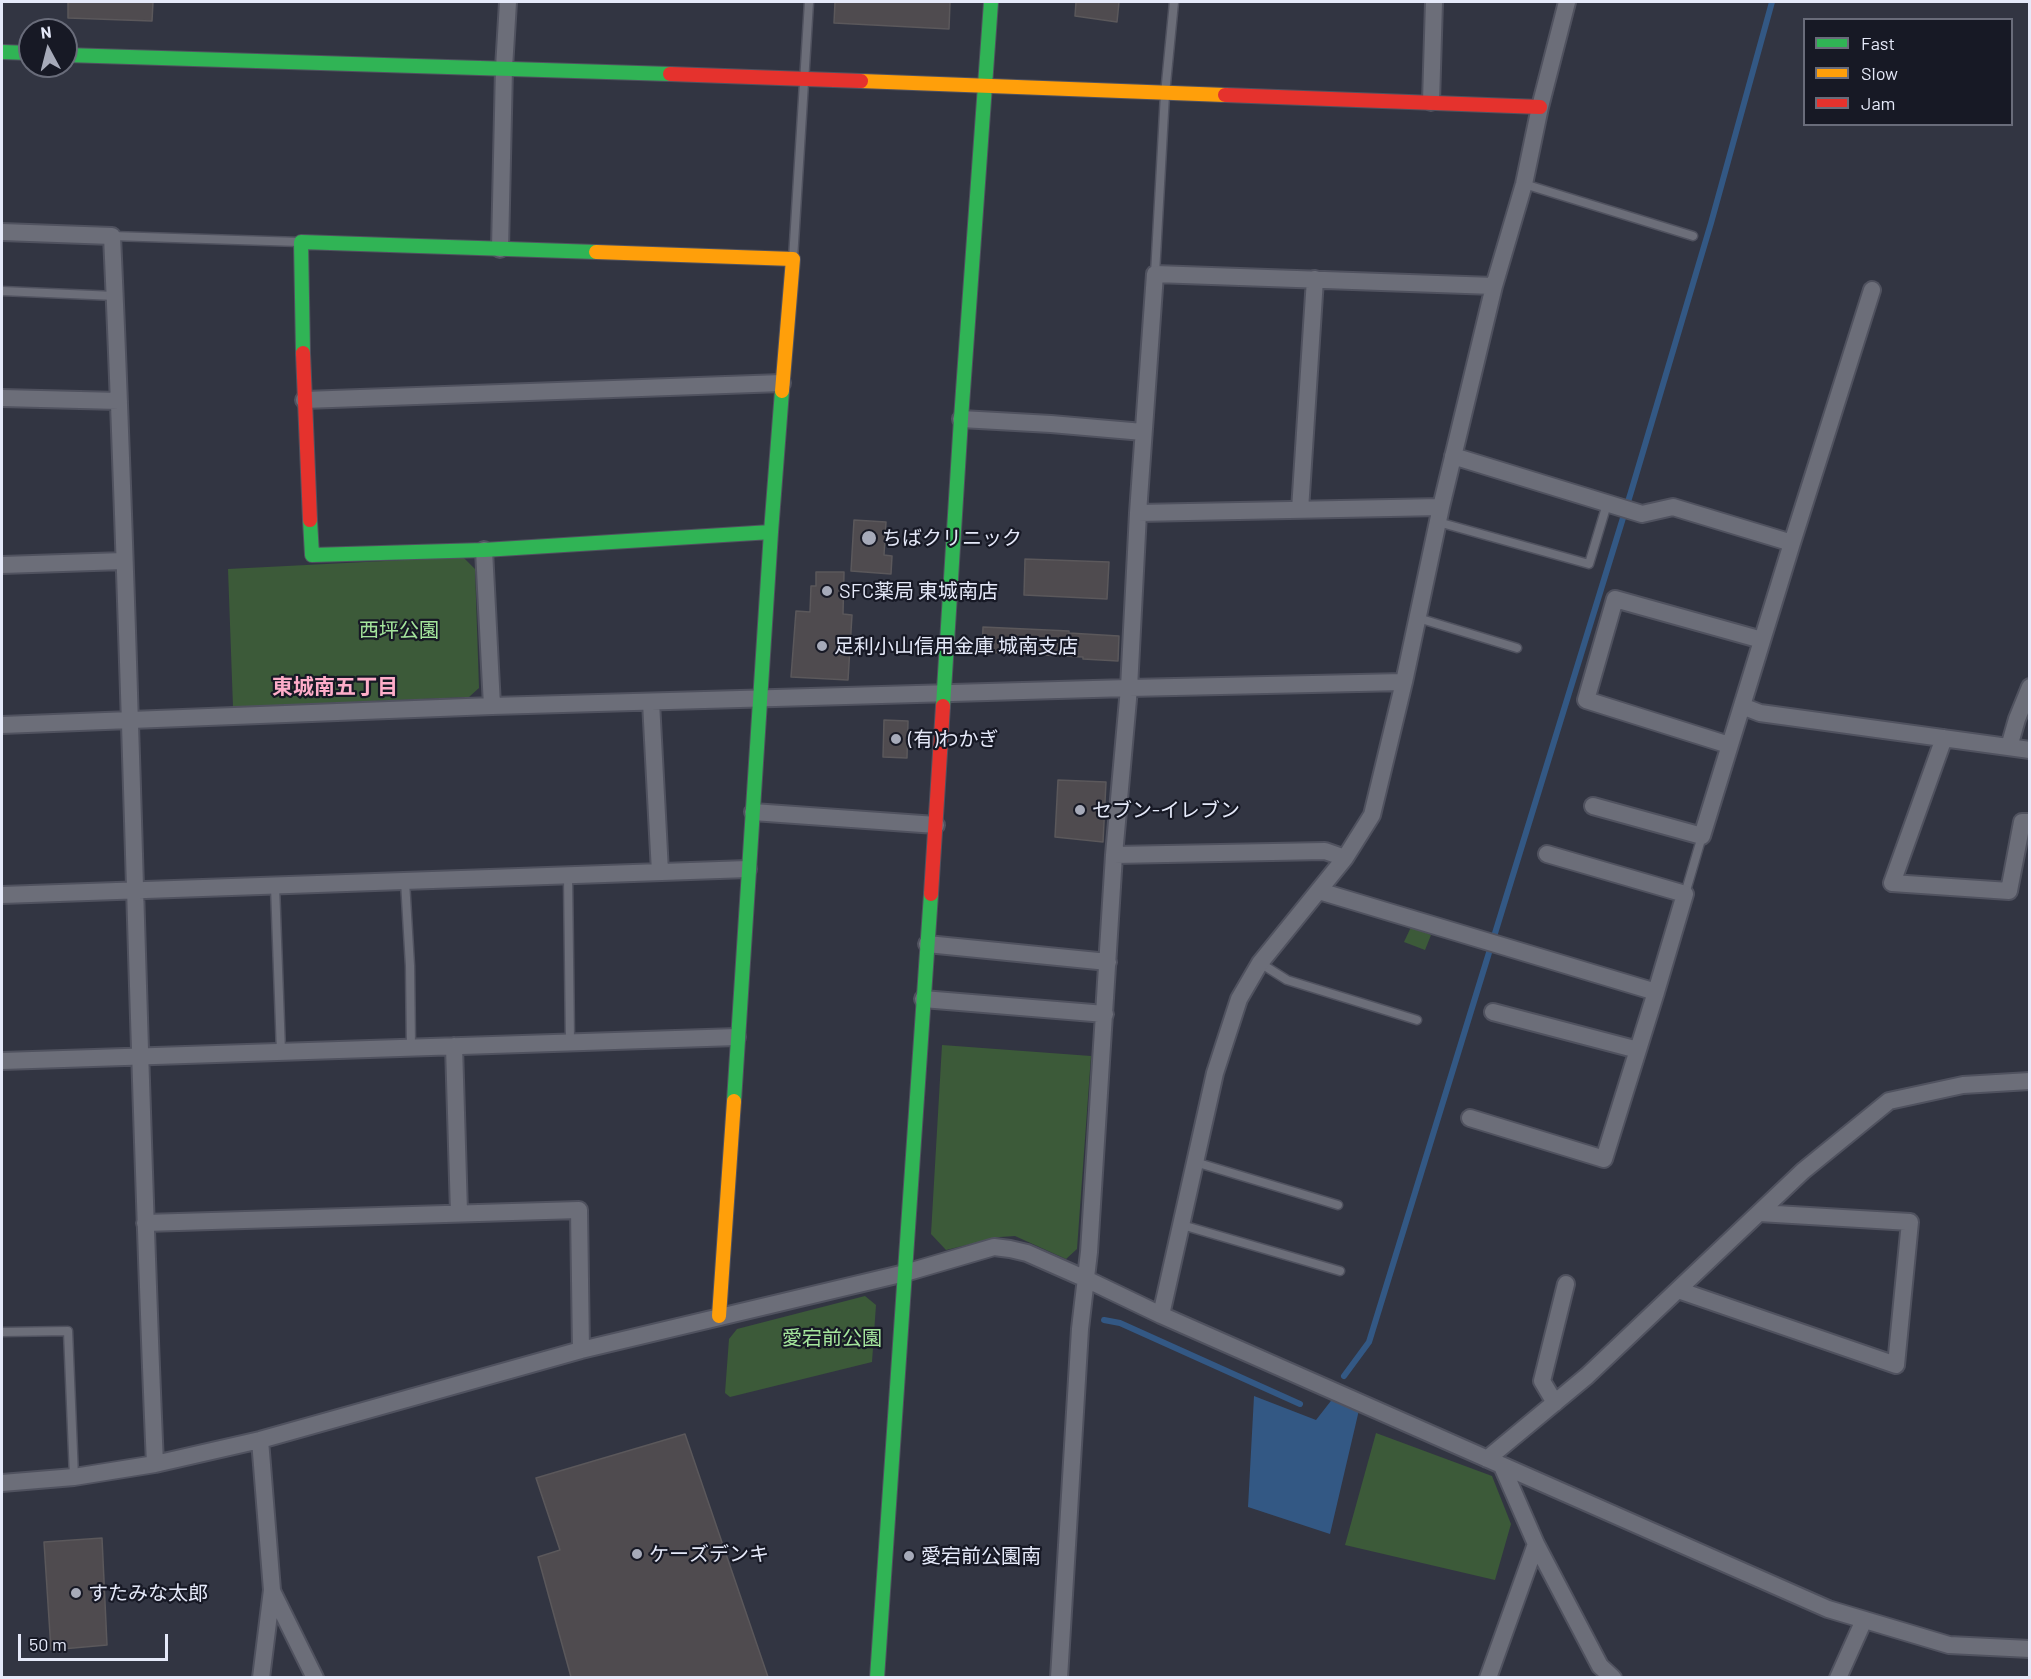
<!DOCTYPE html>
<html>
<head>
<meta charset="utf-8">
<style>
  body { margin:0 }
  #map { position:relative; width:2031px; height:1679px; overflow:hidden; background:#323542; font-family:Barlow,sans-serif }
  canvas { display:block }
  .frame { position:absolute; inset:0; border:3px solid #e5e9f9; pointer-events:none }
  .legend { position:absolute; left:1803px; top:18px; width:210px; height:108px; box-sizing:border-box; background:#171925; border:2px solid #696c7a; margin:0; padding:8px 10px; list-style:none; font-size:18px; color:#e5e9f9 }
  .legend li { display:flex; align-items:center; gap:12px; height:30px }
  .legend b { width:30px; border:2px solid #696c7a }
  .north { position:absolute; left:18px; top:18px; width:60px; height:60px; box-sizing:border-box; background:#171925; border:2px solid #696c7a; border-radius:50%; rotate:353deg; font-size:16px; font-weight:700; line-height:24px; text-align:center; color:#e5e9f9 }
  .north::after { content:''; display:block; margin:auto; width:21px; height:27px; background:#a6aab9; clip-path:polygon(50% 0,100% 100%,50% 72%,0 100%) }
  .scale { position:absolute; left:18px; top:1634px; width:150px; height:27px; box-sizing:border-box; border:3px solid #e5e9f9; border-top:0; padding-left:8px; font-size:18px; line-height:21px; white-space:nowrap; color:#e5e9f9; -webkit-text-stroke:4px #171925; paint-order:stroke }
</style>
</head>
<body>
<div id="map">
<canvas width="2031" height="1679"></canvas>
<div class="frame"></div>
<ul class="legend">
<li><b style="height:8px;background:#30b455"></b>Fast</li>
<li><b style="height:8px;background:#ff9f0a"></b>Slow</li>
<li><b style="height:8px;background:#e5322d"></b>Jam</li>
</ul>
<div class="north">N</div>
<div class="scale">50 m</div>
</div>
<script>
const ctx = document.querySelector('canvas').getContext('2d');
ctx.lineJoin = 'round';
function paint(path, color) { ctx.fillStyle = color; ctx.fill(path, 'evenodd'); }
function trace(path, color, width, dash) { ctx.strokeStyle = color; ctx.lineWidth = width; ctx.lineCap = dash ? 'butt' : 'round'; ctx.setLineDash(dash || []); ctx.stroke(path); }
function write(font, color, halo, rows, align = 'center') {
  ctx.font = font + ' Barlow,"Noto Sans JP",sans-serif'; ctx.lineWidth = 4.5; ctx.setLineDash([]); ctx.textBaseline = 'middle'; ctx.strokeStyle = halo; ctx.fillStyle = color; for (const [text, x, y, turn = 0] of rows) {
    ctx.save(); ctx.translate(x, y); ctx.rotate((+turn || 0) * Math.PI / 180); ctx.textAlign = isNaN(turn) ? turn : align; if (halo) ctx.strokeText(text, 0, 0); ctx.fillText(text, 0, 0); ctx.restore();
  }
}
paint(new Path2D(`
  M 463,557 L 475,569 L 479,688 L 469,697 L 233,707 L 228,569 Z
  M 1411,927 L 1431,935 L 1425,950 L 1404,942 Z
  M 942,1045 L 1091,1056 L 1077,1249 L 1066,1259 L 1015,1236 L 1000,1237 L 946,1250 L 931,1234 Z
  M 865,1296 L 876,1305 L 872,1362 L 730,1397 L 725,1393 L 729,1339 L 737,1329 Z
  M 1376,1433 L 1492,1476 L 1511,1524 L 1495,1580 L 1345,1545 Z`), '#3c5a39');
paint(new Path2D(`
  M 1254,1396 L 1316,1420 L 1334,1397 L 1359,1410 L 1330,1534 L 1248,1507 Z`), '#335884');
trace(new Path2D(`
  M 1104,1320 L 1120,1323 L 1300,1404
  M 1344,1376 L 1369,1342 L 1631,492 L 1711,223 L 1772,2`), '#335884', 6);
const building = new Path2D(`
  M 68,2 L 153,2 L 152,21 L 68,18 Z
  M 835,2 L 950,2 L 949,29 L 834,23 Z
  M 1076,2 L 1119,2 L 1117,22 L 1075,16 Z
  M 854,520 L 886,522 L 884,555 L 892,556 L 891,574 L 851,571 Z
  M 1025,559 L 1109,562 L 1107,599 L 1024,595 Z
  M 816,572 L 844,572 L 843,614 L 852,615 L 848,680 L 791,677 L 796,611 L 810,612 L 811,586 L 816,586 Z
  M 983,627 L 1069,631 L 1069,633 L 1119,636 L 1118,661 L 1083,659 L 1083,657 L 982,652 Z
  M 884,720 L 908,721 L 907,758 L 883,757 Z
  M 1058,780 L 1106,782 L 1103,842 L 1055,837 Z
  M 685,1434 L 768,1677 L 571,1677 L 538,1557 L 560,1550 L 536,1478 Z
  M 102,1538 L 107,1645 L 51,1650 L 44,1542 Z`);
paint(building, '#4f4b4f');
trace(building, '#5b585b', 1.5);
const lane = new Path2D(`
  M 1524,184 L 1693,236
  M 112,236 L 300,242
  M 793,259 L 809,2
  M 1155,274 L 1165,94 L 1174,2
  M 2,291 L 115,296
  M 1438,522 L 1589,564 L 1607,504
  M 1418,618 L 1517,648
  M 568,876 L 570,1042
  M 405,881 L 410,966 L 411,1048
  M 275,886 L 281,1052
  M 1685,894 L 1702,836
  M 1260,963 L 1287,980 L 1417,1020
  M 1195,1162 L 1338,1205
  M 1182,1225 L 1340,1271
  M 2,1332 L 68,1331 L 74,1477`);
const street = new Path2D(`
  M 1431,102 L 1434,2
  M 2,232 L 112,236 C 131,645 137,1054 155,1464
  M 500,249 L 504,68 L 508,2
  M 2,398 L 119,401
  M 304,400 L 782,383
  M 961,419 L 1051,424 L 1143,432
  M 1453,456 L 1642,514 L 1673,507 L 1792,543
  M 1300,510 L 1315,279
  M 1138,513 L 1441,507
  M 484,550 L 492,706
  M 2,565 L 124,561
  M 651,702 L 660,872
  M 1742,706 L 1760,713 L 2030,750
  M 2,725 L 492,706 L 1129,688 L 1404,682
  M 1944,738 L 1892,883 L 2009,891 L 2022,822 L 2030,822
  M 1729,745 L 1586,700 L 1615,599 L 1762,640
  M 2009,747 L 2017,719 L 2030,687
  M 1593,806 L 1702,836 L 1792,543 L 1872,290
  M 753,812 L 936,825
  M 1114,855 L 1325,851 L 1345,858
  M 1319,891 L 1656,992 L 1685,894 L 1547,854
  M 2,895 L 748,869
  M 927,944 L 1108,962
  M 923,999 L 1105,1014
  M 1493,1012 L 1638,1050
  M 454,1046 L 459,1213
  M 2,1061 L 737,1037
  M 1470,1118 L 1604,1159 L 1656,992
  M 145,1223 L 579,1210 L 581,1350
  M 1678,1290 L 1896,1365 L 1910,1222 L 1759,1213
  M 1161,1315 L 1215,1073 L 1239,999 L 1260,963 L 1345,858 L 1372,815 L 1404,682 L 1441,507 L 1494,286 L 1524,184 L 1540,107 L 1567,2
  M 1555,1403 L 1542,1381 L 1566,1284
  M 260,1440 L 272,1590 L 261,1678
  M 1487,1459 L 1587,1376 L 1803,1171 L 1889,1101 L 1963,1085 L 2030,1081
  M 1502,1466 L 1536,1544 L 1600,1666 L 1613,1678
  M 2,1483 L 74,1477 L 155,1464 L 260,1440 L 581,1350 L 905,1273 L 994,1247 L 1010,1249 L 1027,1253 L 1086,1279 L 1161,1315 L 1828,1609 L 1949,1645 L 2030,1649
  M 272,1591 L 315,1678
  M 1059,1678 L 1080,1329 L 1089,1252 L 1114,855 L 1129,688 L 1138,513 L 1155,274 L 1494,286
  M 1488,1678 L 1536,1544
  M 1838,1678 L 1864,1620`);
const fast = new Path2D(`
  M 2,52 L 30,53
  M 66,55 L 670,74
  M 303,353 L 301,242 L 596,252
  M 310,520 L 312,555 L 484,550 L 771,532
  M 943,706 L 961,419 L 991,2
  M 734,1101 L 771,532 L 782,391
  M 877,1678 L 931,894`);
const slow = new Path2D(`
  M 861,81 L 1225,95
  M 596,252 L 793,259 L 782,391
  M 719,1316 L 734,1101`);
const jam = new Path2D(`
  M 670,74 L 861,81
  M 1225,95 L 1540,107
  M 303,353 L 310,520
  M 931,894 L 943,706`);
trace(lane, '#50525f', 11);
trace(street, '#50525f', 20);
trace(fast, '#50525f', 16);
trace(slow, '#50525f', 16);
trace(jam, '#50525f', 16);
trace(lane, '#6c6e79', 8);
trace(street, '#6c6e79', 16);
trace(fast, '#30b455', 14);
trace(slow, '#ff9f0a', 14);
trace(jam, '#e5322d', 14);
for (const [x, y, r, color] of [
  [869,538,8,"#a6aab9"],
  [827,591,6,"#a6aab9"],
  [822,646,6,"#a6aab9"],
  [896,739,6,"#a6aab9"],
  [1080,810,6,"#a6aab9"],
  [637,1554,6,"#a6aab9"],
  [909,1556,6,"#a6aab9"],
  [76,1593,6,"#a6aab9"]
]) { const dot = new Path2D(); dot.arc(x, y, r, 0, 2 * Math.PI); ctx.fillStyle = color; ctx.fill(dot); trace(dot, '#171925', 2); }
write('20px', '#e5e9f9', '#171925', [
  ["ちばクリニック",882,538],
  ["SFC薬局 東城南店",839,591],
  ["足利小山信用金庫 城南支店",834,646],
  ["(有)わかぎ",908,739],
  ["セブン-イレブン",1092,810],
  ["ケーズデンキ",649,1554],
  ["愛宕前公園南",921,1556],
  ["すたみな太郎",88,1593]
], 'left');
write('20px', '#a4e59c', '#171925', [
  ["西坪公園",399,630],
  ["愛宕前公園",832,1338]
]);
write('bold 21px', '#feadc9', '#171925', [
  ["東城南五丁目",335,687]
]);
</script>
</body>
</html>
